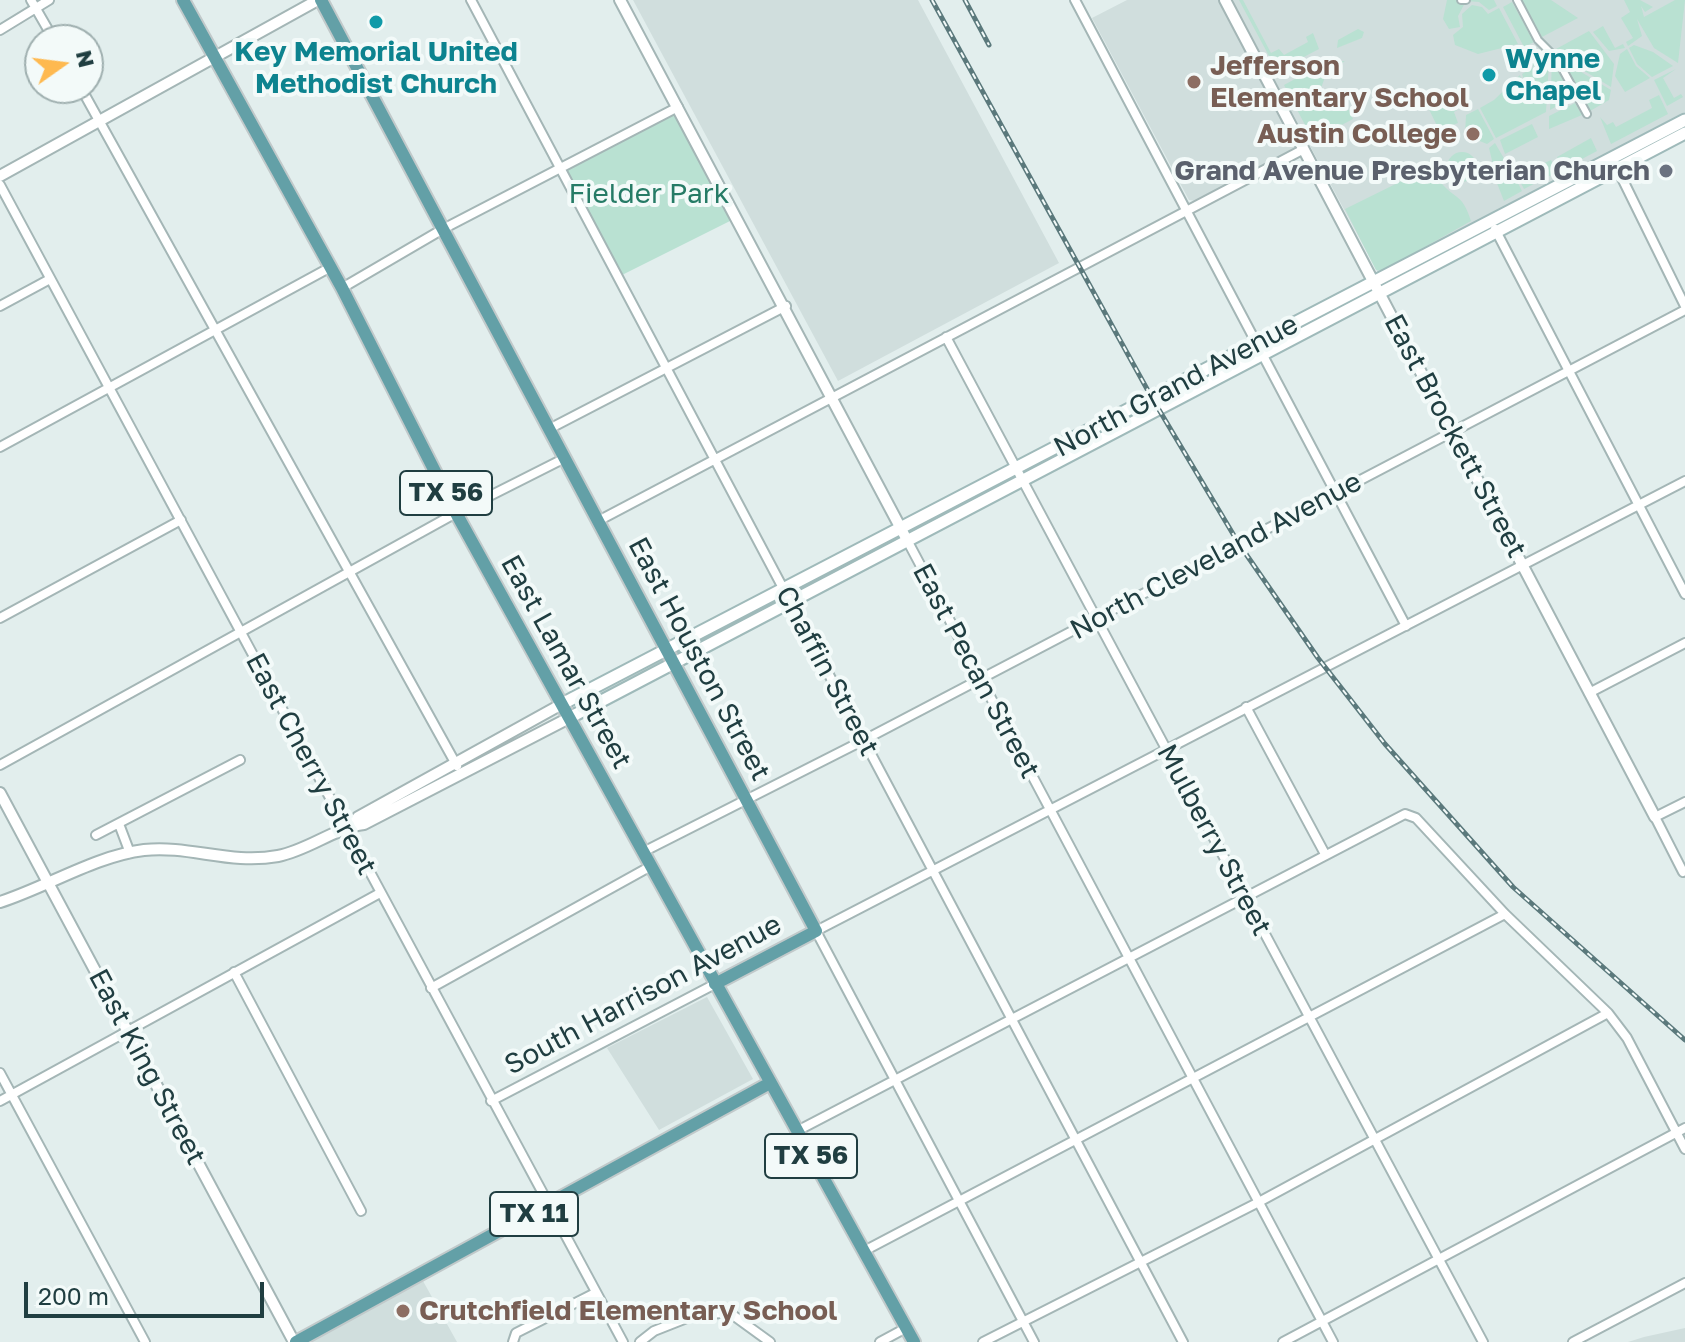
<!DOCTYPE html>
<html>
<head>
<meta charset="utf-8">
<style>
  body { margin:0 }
  #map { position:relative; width:1685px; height:1342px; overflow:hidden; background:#e2eeed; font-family:"Golos Text",sans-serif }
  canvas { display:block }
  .north { position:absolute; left:24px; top:24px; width:80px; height:80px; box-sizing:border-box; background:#f3faf9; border:2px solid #9fafaf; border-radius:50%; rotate:76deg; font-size:22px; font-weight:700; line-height:32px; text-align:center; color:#203e41 }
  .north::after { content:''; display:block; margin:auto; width:28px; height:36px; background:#feb950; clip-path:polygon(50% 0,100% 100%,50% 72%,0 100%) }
  .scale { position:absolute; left:24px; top:1282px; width:240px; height:36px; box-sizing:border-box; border:4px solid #203e41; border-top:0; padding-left:10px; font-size:24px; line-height:28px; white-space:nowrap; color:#203e41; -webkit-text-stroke:6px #f3faf9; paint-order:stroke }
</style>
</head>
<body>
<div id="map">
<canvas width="1685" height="1342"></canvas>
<div class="north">N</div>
<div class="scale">200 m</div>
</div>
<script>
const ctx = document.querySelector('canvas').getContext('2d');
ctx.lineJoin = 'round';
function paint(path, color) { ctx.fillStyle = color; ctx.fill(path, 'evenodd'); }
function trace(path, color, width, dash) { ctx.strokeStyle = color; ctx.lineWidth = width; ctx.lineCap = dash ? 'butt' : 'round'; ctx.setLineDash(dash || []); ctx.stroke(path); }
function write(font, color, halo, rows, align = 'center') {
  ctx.font = font + ' "Golos Text",sans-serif'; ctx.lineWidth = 8; ctx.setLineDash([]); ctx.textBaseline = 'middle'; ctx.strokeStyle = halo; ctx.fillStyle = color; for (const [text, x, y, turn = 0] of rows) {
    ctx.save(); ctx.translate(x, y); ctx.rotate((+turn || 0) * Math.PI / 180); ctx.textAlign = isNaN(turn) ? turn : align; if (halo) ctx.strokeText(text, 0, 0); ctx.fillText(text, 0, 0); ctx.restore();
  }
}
paint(new Path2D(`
  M 633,0 L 918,0 L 1059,263 L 838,381 Z
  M 1127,0 L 1218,0 L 1298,147 L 1196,201 L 1189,200 L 1092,18 Z
  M 1232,0 L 1685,0 L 1685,112 L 1378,273 Z
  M 707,997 L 753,1079 L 659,1130 L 607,1048 Z
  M 423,1281 L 457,1342 L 309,1342 Z
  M 1685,1328 L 1685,1342 L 1628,1342 L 1644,1337 Z`), '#d0dedd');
paint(new Path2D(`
  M 1239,0 L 1243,0 L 1271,53 L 1279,49 L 1284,55 L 1308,42 L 1306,37 L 1313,33 L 1319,49 L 1277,71 Z
  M 1447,0 L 1494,0 L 1497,6 L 1489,10 L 1479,2 L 1466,1 L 1458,16 L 1460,27 L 1449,29 L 1443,19 Z
  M 1522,0 L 1551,0 L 1578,18 L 1542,37 Z
  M 1624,0 L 1640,0 L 1653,7 L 1645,12 L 1641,6 L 1644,17 L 1675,0 L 1685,0 L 1678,63 L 1654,48 L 1637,19 L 1642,36 L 1628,46 L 1626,42 L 1633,38 L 1621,18 L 1630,12 Z
  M 1512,2 L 1534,42 L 1524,47 L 1503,7 Z
  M 1472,5 L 1482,7 L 1488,14 L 1499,8 L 1518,44 L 1478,54 L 1455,45 L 1453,35 L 1463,27 L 1462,14 Z
  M 1603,26 L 1615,48 L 1623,44 L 1625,48 L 1609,51 L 1593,32 Z
  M 1358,29 L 1364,32 L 1362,38 L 1337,48 L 1338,40 Z
  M 1589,31 L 1614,64 L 1611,87 L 1561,57 L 1556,49 Z
  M 1634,45 L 1653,52 L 1673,66 L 1652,77 L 1637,64 L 1629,48 Z
  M 1627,49 L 1636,66 L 1650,78 L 1625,92 L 1615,76 L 1620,54 Z
  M 1541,56 L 1549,63 L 1546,112 L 1496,138 L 1480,108 L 1494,100 L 1520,75 L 1525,88 L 1518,85 L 1513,92 L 1518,97 L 1524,95 L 1527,88 L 1522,74 L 1534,67 L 1531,61 Z
  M 1345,61 L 1326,74 L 1320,91 C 1324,106 1333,113 1349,110 L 1353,119 L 1313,140 L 1284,85 L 1326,62 Z
  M 1553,61 L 1572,98 L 1550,110 L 1552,62 Z
  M 1563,61 L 1611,90 L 1609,100 L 1590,111 Z
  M 1676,69 L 1663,78 L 1674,98 L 1681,94 L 1683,97 L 1667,106 L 1654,80 Z
  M 1659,95 L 1668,114 L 1611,144 L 1600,117 L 1607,125 L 1613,122 L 1616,127 L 1652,108 L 1649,100 Z
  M 1446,96 L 1453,98 L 1451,106 L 1457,110 L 1454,112 L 1458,123 L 1439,130 L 1426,103 L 1431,98 L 1438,104 Z
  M 1575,103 L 1582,115 L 1549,129 L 1549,116 Z
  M 1478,109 L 1494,139 L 1487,144 L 1465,135 L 1466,115 Z
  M 674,113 L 732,220 L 622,275 L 566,169 Z
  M 1532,124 L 1538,137 L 1505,154 L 1500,140 Z
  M 1591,138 L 1597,151 L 1563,169 L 1557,157 Z
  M 1495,143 L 1509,167 L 1494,169 L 1489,148 Z
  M1447 167a15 15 0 1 1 30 0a15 15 0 1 1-30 0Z
  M 1551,160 L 1557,172 L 1524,189 L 1514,170 L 1517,168 L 1521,174 Z
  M 1430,162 C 1438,168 1435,177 1443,185 C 1458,201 1462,194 1471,221 L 1382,271 L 1376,270 L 1345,209 L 1424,170 L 1424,165 Z
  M 1512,171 L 1522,191 L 1504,201 L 1493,173 L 1504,175 Z`), '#b9e1d2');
const pedestrian = new Path2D(`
  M 1461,0 L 1466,0
  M 1517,0 L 1538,40 L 1557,59 L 1587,114
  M1513 91a6 6 0 1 1 12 0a6 6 0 1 1-12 0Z`);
const minor = new Path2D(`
  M 31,0 L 54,40
  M 471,0 L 1183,1342
  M 1075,0 L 1406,626
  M 0,30 L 49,0
  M 81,88 L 457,766
  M 1616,166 L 1685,306
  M 0,185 L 623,1342
  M 1495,229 L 1685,594
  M 342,288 L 443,229 L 678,107
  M 0,306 L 50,279
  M 946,337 L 1483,1342
  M 549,429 L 786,306
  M 0,447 L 329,268
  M 598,521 L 1304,149
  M 907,540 L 1333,1342
  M 0,618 L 181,520
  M 1589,693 L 1685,643
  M 1246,707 L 1325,854
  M 0,765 L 456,513 L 563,459
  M 119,824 L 130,853
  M 96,835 L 240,760
  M 643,852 L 864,740 L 1685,310
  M 1683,872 L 1655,817 L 1685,802
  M 234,972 L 361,1211
  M 431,988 L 651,866
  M 0,1073 L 145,1342
  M 0,1101 L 380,893
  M 491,1101 L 715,984
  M 797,1131 L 1405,814 L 1416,818 L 1505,914 L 1608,1013 L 1627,1038 L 1685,1149
  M 864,1251 L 1505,914
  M 513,1342 L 516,1333 L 595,1293
  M 640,1342 L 654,1331 L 697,1314 L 730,1313 L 770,1342
  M 880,1342 L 906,1328
  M 983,1342 L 1257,1203 L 1608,1013
  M 1034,1342 L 816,931 L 1685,481
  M 1283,1342 L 1685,1128
  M 1573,1342 L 1685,1283`);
const tertiary = new Path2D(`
  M 620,0 L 907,540
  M 1225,0 L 1655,817
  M 0,176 L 318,0
  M 0,793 L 294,1342
  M 351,826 L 358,817 L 562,704
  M 0,902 C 47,887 95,856 144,850 C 190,845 230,865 278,856 C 309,850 334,828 364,824 L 569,718`);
const secondary = new Path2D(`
  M 562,704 L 1685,120
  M 569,718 L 1685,133`);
const primary = new Path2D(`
  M 183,0 L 342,288 L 456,513 L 914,1342
  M 321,0 L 816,931 L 715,984
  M 296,1342 L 770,1083`);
trace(pedestrian, '#a4b6b6', 10);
trace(minor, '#a4b6b6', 12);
trace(tertiary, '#a4b6b6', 14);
trace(secondary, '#9fbaba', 15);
trace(primary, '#c1c9ca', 16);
trace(pedestrian, '#fff', 6);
trace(minor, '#fff', 8);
trace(tertiary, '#fff', 10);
trace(secondary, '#fff', 11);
trace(primary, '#63a0a7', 12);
const rail = new Path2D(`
  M 932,0 L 1152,398 L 1239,544 L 1318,658 L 1385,744 L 1513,887 L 1685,1040
  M 965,0 L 989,45`);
trace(rail, '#5b797c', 5);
trace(rail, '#f3faf9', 2, [6]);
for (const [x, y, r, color] of [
  [376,22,8,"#0f9aa8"],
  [1489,75,8,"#0f9aa8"],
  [1194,82,8,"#8d6e63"],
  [1473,134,8,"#8d6e63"],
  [1666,171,8,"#6b7280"],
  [403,1311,8,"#8d6e63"]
]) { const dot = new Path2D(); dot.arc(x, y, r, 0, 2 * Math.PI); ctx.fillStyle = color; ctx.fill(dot); trace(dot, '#f3faf9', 3); }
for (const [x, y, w] of [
  [446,493,92],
  [811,1156,92],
  [534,1214,88]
]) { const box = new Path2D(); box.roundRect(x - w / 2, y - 22, w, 44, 6); ctx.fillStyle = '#f3faf9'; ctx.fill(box); trace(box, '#203e41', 2); }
write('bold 26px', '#203e41', null, [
  ["TX 56",446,493],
  ["TX 56",811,1156],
  ["TX 11",534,1214]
]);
write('bold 28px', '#0d838f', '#f3faf9', [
  ["Key Memorial United",376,52],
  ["Methodist Church",376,84],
  ["Wynne",1505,59,"left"],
  ["Chapel",1505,91,"left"]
]);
write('bold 28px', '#785e54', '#f3faf9', [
  ["Jefferson",1210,66],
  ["Elementary School",1210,98],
  ["Austin College",1457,134,"right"],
  ["Crutchfield Elementary School",419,1311]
], 'left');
write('bold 28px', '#5b616d', '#f3faf9', [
  ["Grand Avenue Presbyterian Church",1650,171]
], 'right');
write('28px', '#267b66', '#f3faf9', [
  ["Fielder Park",649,194]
]);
write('28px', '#203e41', '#f3faf9', [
  ["North Grand Avenue",1176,386,-28],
  ["East Brockett Street",1455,436,62],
  ["North Cleveland Avenue",1216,556,-28],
  ["East Houston Street",699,659,62],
  ["East Lamar Street",566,662,61],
  ["Chaffin Street",827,671,62],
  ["East Pecan Street",976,671,62],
  ["East Cherry Street",311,764,62],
  ["Mulberry Street",1214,840,62],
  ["South Harrison Avenue",643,995,-28],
  ["East King Street",147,1067,62]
]);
</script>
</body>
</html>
